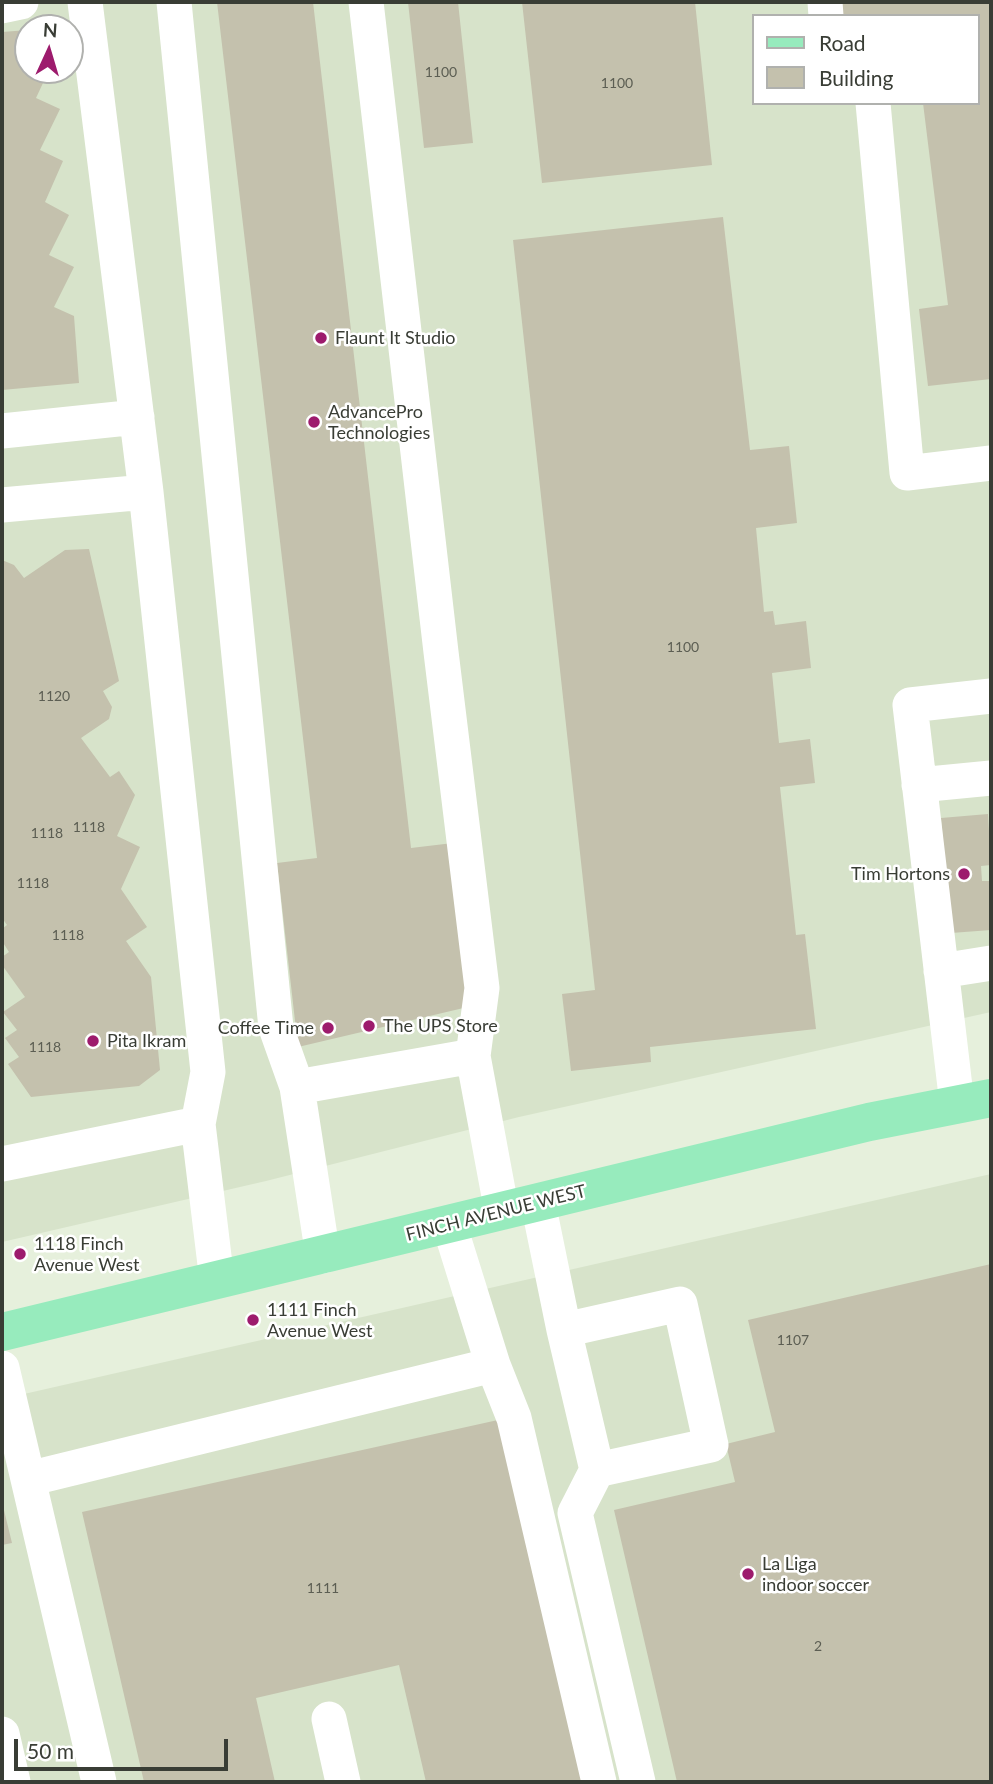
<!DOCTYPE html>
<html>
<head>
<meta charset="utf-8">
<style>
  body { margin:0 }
  #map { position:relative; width:993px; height:1784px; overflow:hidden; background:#e6f0dc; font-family:Lato,sans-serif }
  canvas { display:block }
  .frame { position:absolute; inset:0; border:4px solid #393d35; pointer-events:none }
  .legend { position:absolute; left:752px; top:14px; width:228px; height:91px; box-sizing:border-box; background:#fff; border:2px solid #b0b1ae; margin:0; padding:9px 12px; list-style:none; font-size:21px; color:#393d35 }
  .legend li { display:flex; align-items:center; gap:14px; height:35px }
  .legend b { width:35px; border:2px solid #b0b1ae }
  .north { position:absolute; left:14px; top:14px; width:70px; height:70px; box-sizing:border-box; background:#fff; border:2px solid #b0b1ae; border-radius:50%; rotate:4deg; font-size:19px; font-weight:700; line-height:28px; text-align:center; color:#393d35 }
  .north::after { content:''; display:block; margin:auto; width:24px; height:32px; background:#9d1b6d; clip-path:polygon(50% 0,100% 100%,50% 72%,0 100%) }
  .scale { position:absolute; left:14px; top:1739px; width:214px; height:32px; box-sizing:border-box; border:4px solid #393d35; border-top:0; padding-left:9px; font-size:21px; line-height:24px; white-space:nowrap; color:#393d35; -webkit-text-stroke:5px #fff; paint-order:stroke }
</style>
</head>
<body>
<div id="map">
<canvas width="993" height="1784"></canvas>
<div class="frame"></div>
<ul class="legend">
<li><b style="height:9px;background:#97ebbd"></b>Road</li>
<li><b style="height:19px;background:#c4c1ad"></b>Building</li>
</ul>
<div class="north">N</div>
<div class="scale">50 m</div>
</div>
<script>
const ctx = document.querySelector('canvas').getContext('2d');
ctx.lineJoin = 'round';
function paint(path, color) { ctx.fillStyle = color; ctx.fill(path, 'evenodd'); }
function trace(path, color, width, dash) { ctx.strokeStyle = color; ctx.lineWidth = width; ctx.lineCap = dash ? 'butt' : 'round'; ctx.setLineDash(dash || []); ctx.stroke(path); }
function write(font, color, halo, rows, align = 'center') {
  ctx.font = font + ' Lato,sans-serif'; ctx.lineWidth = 5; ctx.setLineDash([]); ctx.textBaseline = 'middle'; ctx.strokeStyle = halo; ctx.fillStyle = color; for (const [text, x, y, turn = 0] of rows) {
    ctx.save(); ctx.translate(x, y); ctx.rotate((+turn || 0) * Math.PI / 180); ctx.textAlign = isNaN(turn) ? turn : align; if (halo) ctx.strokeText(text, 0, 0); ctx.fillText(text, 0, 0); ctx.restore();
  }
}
paint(new Path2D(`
  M 2,2 L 991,2 L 991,1012 L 519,1117 L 266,1181 L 2,1242 ZM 753,16 L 977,16 L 977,103 L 753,103 ZM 28,28 L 70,28 L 70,70 L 28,70 Z
  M 991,1174 L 991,1782 L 2,1782 L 2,1399 Z`), '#d7e3ca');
paint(new Path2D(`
  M 217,2 L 313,2 L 411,848 L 453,843 L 472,1006 L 298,1047 L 277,863 L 317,858 Z
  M 408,2 L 458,2 L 473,143 L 424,148 Z
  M 522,2 L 695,2 L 712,165 L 542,183 Z
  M 836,2 L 991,2 L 991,379 L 928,386 L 919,309 L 948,305 L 923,103 L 977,103 L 977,16 L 838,16 Z
  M 28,30 L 28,70 L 49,70 L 36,98 L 60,109 L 40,150 L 63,161 L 45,202 L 69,215 L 49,255 L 74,267 L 54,307 L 74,316 L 79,383 L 2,390 L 2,32 Z
  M 723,217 L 750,450 L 789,446 L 797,523 L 756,528 L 764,612 L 773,611 L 775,625 L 806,621 L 811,668 L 772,673 L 779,743 L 810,739 L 815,783 L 780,787 L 796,935 L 805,934 L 816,1029 L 650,1047 L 651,1062 L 571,1071 L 562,994 L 595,990 L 513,240 Z
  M 89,549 L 119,681 L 103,691 L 112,707 L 109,719 L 81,738 L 110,777 L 119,771 L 135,795 L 117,836 L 140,847 L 121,889 L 147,927 L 126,941 L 151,977 L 160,1070 L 139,1086 L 31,1097 L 8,1064 L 19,1057 L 5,1038 L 17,1030 L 3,1012 L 25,997 L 2,965 L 2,957 L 9,952 L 2,941 L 2,929 L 7,925 L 2,918 L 2,901 L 4,899 L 2,896 L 2,560 L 14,565 L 24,578 L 65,550 Z
  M 988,814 L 991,865 L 981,866 L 982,881 L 991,881 L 991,903 L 989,904 L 991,930 L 951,933 L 941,818 Z
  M 991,1264 L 991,1782 L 677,1782 L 614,1510 L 735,1482 L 726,1444 L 775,1432 L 748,1320 Z
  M 507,1418 L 591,1782 L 426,1782 L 399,1665 L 256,1698 L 275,1782 L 144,1782 L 82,1512 Z
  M 2,1502 L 12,1543 L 2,1545 Z`), '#c4c1ad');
trace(new Path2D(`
  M 85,2 L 146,492
  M 174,2 L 276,1028 L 297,1087 L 323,1256
  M 366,2 L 441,652 L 482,988 L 473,1056 L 502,1212
  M 825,2 L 826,16
  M 2,6 L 21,2
  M 873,103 L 907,473 L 991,463
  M 2,431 L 137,417
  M 2,505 L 146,492 L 208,1072 L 198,1124
  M 919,785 L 991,778
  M 941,971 L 991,963
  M 297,1087 L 473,1056
  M 957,1104 L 910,705 L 991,696
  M 2,1164 L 198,1124 L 217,1281
  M 538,1203 L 564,1330 L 597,1470 L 711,1445 L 680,1304 L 564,1330
  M 449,1224 L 493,1365
  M 2,1368 L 99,1782
  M 597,1470 L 575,1513 L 638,1782
  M 28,1479 L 493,1365 L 514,1418 L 599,1782
  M 329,1719 L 343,1782
  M 2,1734 L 13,1782`), '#fff', 35);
trace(new Path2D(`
  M 2,1332 L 869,1122 L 991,1098`), '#97ebbd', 38);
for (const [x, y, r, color] of [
  [321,338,7,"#9d1b6d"],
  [314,422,7,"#9d1b6d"],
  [964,874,7,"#9d1b6d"],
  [369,1026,7,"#9d1b6d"],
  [328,1028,7,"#9d1b6d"],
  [93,1041,7,"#9d1b6d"],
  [20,1254,7,"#9d1b6d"],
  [253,1320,7,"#9d1b6d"],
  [748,1574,7,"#9d1b6d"]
]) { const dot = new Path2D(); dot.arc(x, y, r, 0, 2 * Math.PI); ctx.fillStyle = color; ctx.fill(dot); trace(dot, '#fff', 2.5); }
write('14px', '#5c5e53', null, [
  ["1100",441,72],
  ["1100",617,83],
  ["1100",683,647],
  ["1120",54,696],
  ["1118",89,827],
  ["1118",47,833],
  ["1118",33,883],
  ["1118",68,935],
  ["1118",45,1047],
  ["1107",793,1340],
  ["1111",323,1588],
  ["2",818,1646]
]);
write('18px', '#393d35', '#fff', [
  ["Flaunt It Studio",335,338],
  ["AdvancePro",328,412],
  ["Technologies",328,433],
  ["Tim Hortons",950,874,"right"],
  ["The UPS Store",383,1026],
  ["Coffee Time",314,1028,"right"],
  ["Pita Ikram",107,1041],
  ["1118 Finch",34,1244],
  ["Avenue West",34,1265],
  ["1111 Finch",267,1310],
  ["Avenue West",267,1331],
  ["La Liga",762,1564],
  ["indoor soccer",762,1585]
], 'left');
write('18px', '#393d35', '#fff', [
  ["FINCH AVENUE WEST",496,1213,-14]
]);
</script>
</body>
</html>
